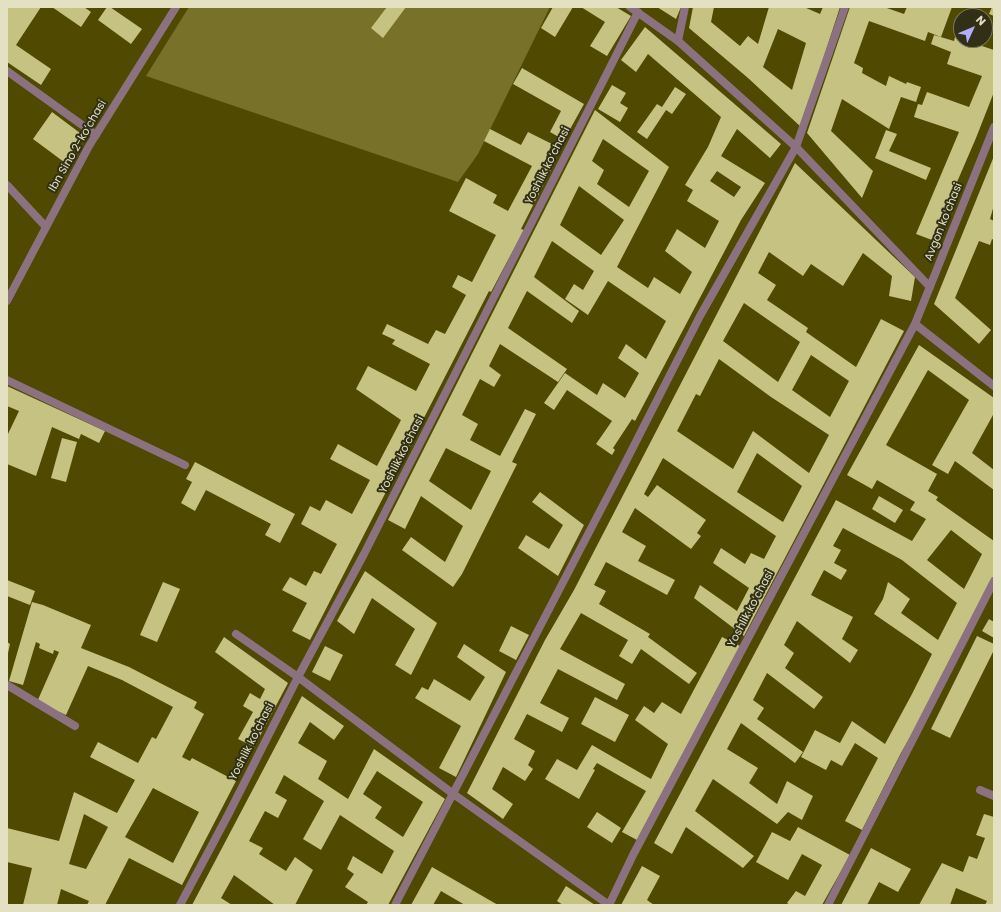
<!DOCTYPE html>
<html>
<head>
<meta charset="utf-8">
<style>
  body { margin:0 }
  #map { position:relative; width:1001px; height:912px; overflow:hidden; background:#4f4902; font-family:Poppins,sans-serif }
  canvas { display:block }
  .frame { position:absolute; inset:0; border:8px solid #e3e1c1; pointer-events:none }
  .north { position:absolute; left:953px; top:8px; width:40px; height:40px; box-sizing:border-box; background:#312f15; border:1px solid #78765a; border-radius:50%; rotate:46deg; font-size:11px; font-weight:700; line-height:16px; text-align:center; color:#e3e1c1 }
  .north::after { content:''; display:block; margin:auto; width:14px; height:18px; background:#b0aefa; clip-path:polygon(50% 0,100% 100%,50% 72%,0 100%) }
</style>
</head>
<body>
<div id="map">
<canvas width="1001" height="912"></canvas>
<div class="frame"></div>
<div class="north">N</div>
</div>
<script>
const ctx = document.querySelector('canvas').getContext('2d');
ctx.lineJoin = 'round';
function paint(path, color) { ctx.fillStyle = color; ctx.fill(path, 'evenodd'); }
function trace(path, color, width, dash) { ctx.strokeStyle = color; ctx.lineWidth = width; ctx.lineCap = dash ? 'butt' : 'round'; ctx.setLineDash(dash || []); ctx.stroke(path); }
function write(font, color, halo, rows, align = 'center') {
  ctx.font = font + ' Poppins,sans-serif'; ctx.lineWidth = 4; ctx.setLineDash([]); ctx.textBaseline = 'middle'; ctx.strokeStyle = halo; ctx.fillStyle = color; for (const [text, x, y, turn = 0] of rows) {
    ctx.save(); ctx.translate(x, y); ctx.rotate((+turn || 0) * Math.PI / 180); ctx.textAlign = isNaN(turn) ? turn : align; if (halo) ctx.strokeText(text, 0, 0); ctx.fillText(text, 0, 0); ctx.restore();
  }
}
paint(new Path2D(`
  M 189,7 L 550,7 L 478,154 L 458,182 L 146,76 Z`), '#77712a');
paint(new Path2D(`
  M 7,7 L 41,7 L 16,45 L 51,69 L 41,85 L 7,62 Z
  M 52,7 L 84,7 L 91,12 L 81,27 Z
  M 107,7 L 110,7 L 142,29 L 131,44 L 98,20 Z
  M 387,7 L 406,7 L 383,38 L 371,28 Z
  M 553,7 L 573,7 L 555,37 L 541,28 Z
  M 581,7 L 616,7 L 631,16 L 607,56 L 590,46 L 605,22 Z
  M 657,7 L 681,7 L 676,19 Z
  M 693,7 L 714,7 L 711,22 L 740,46 L 748,36 L 758,44 L 769,7 L 804,7 L 820,14 L 823,7 L 840,7 L 801,127 L 748,78 L 689,28 ZM 778,29 L 806,43 L 792,90 L 763,67 Z
  M 850,7 L 884,7 L 904,14 L 907,7 L 952,7 L 941,37 L 928,32 L 925,41 L 869,21 L 854,63 L 863,68 L 862,73 L 886,86 L 889,76 L 906,84 L 907,82 L 921,87 L 916,102 L 901,97 L 889,129 L 842,99 L 831,131 L 873,171 L 862,198 L 807,133 Z
  M 992,7 L 994,7 L 994,16 L 989,14 Z
  M 645,27 L 781,144 L 770,158 L 737,129 L 721,156 L 765,183 L 741,220 L 635,421 L 632,419 L 613,448 L 615,450 L 612,455 L 596,444 L 612,421 L 567,390 L 554,410 L 544,403 L 565,373 L 597,395 L 603,383 L 625,398 L 639,373 L 618,358 L 626,344 L 646,359 L 666,321 L 608,281 L 588,315 L 565,299 L 574,284 L 583,290 L 594,271 L 552,241 L 534,277 L 579,311 L 572,323 L 527,291 L 508,328 L 567,369 L 558,382 L 500,344 L 489,366 L 501,375 L 494,387 L 480,379 L 462,415 L 478,424 L 470,440 L 500,456 L 525,409 L 536,414 L 512,462 L 517,464 L 462,574 L 453,587 L 402,550 L 411,537 L 445,562 L 463,526 L 421,496 L 405,529 L 388,520 L 595,110 L 669,167 L 617,267 L 648,288 L 654,277 L 680,294 L 692,272 L 665,251 L 677,229 L 705,248 L 719,221 L 687,201 L 693,190 L 685,185 L 708,147 L 721,117 L 648,54 L 636,72 L 621,60 ZM 603,139 L 649,171 L 629,207 L 597,184 L 604,170 L 592,161 ZM 717,171 L 741,187 L 734,197 L 710,181 ZM 579,186 L 624,220 L 601,255 L 560,225 ZM 446,448 L 491,471 L 471,510 L 429,481 Z
  M 934,35 L 954,41 L 955,37 L 994,50 L 994,92 L 976,138 L 932,240 L 916,234 L 959,132 L 914,117 L 918,104 L 922,105 L 927,92 L 969,107 L 982,76 L 947,64 L 951,52 L 931,44 Z
  M 522,68 L 584,104 L 564,140 L 550,132 L 561,111 L 513,84 Z
  M 612,85 L 626,93 L 620,103 L 628,108 L 620,122 L 598,109 Z
  M 675,87 L 686,94 L 672,114 L 666,110 L 647,139 L 637,132 L 657,104 L 662,107 Z
  M 52,112 L 84,136 L 64,162 L 33,139 Z
  M 490,129 L 521,145 L 528,132 L 552,144 L 546,157 L 555,162 L 521,229 L 524,230 L 491,292 L 489,291 L 310,640 L 292,631 L 307,603 L 282,590 L 290,577 L 306,586 L 314,571 L 321,574 L 337,544 L 301,524 L 310,506 L 320,511 L 326,500 L 352,514 L 370,480 L 330,459 L 338,444 L 377,466 L 401,420 L 356,389 L 368,366 L 416,391 L 430,364 L 392,344 L 395,340 L 382,334 L 387,324 L 428,344 L 436,330 L 445,334 L 466,295 L 452,287 L 458,275 L 472,282 L 496,235 L 449,211 L 466,178 L 497,195 L 493,203 L 508,211 L 532,166 L 484,141 Z
  M 886,130 L 897,134 L 889,151 L 931,168 L 926,180 L 875,158 Z
  M 994,156 L 994,205 L 990,219 L 994,221 L 994,240 L 992,239 L 990,245 L 979,241 L 955,298 L 991,330 L 979,344 L 934,304 Z
  M 795,163 L 915,277 L 911,301 L 889,296 L 892,276 L 863,253 L 843,286 L 811,264 L 803,276 L 769,252 L 758,273 L 776,285 L 767,300 L 808,328 L 806,332 L 856,367 L 881,319 L 904,331 L 744,636 L 694,598 L 700,585 L 737,611 L 749,588 L 713,563 L 721,548 L 745,564 L 751,553 L 764,559 L 776,536 L 663,458 L 644,494 L 648,497 L 657,485 L 706,520 L 697,533 L 701,536 L 691,549 L 635,508 L 622,532 L 646,546 L 638,561 L 675,580 L 667,595 L 606,562 L 594,585 L 606,591 L 599,604 L 650,634 L 648,637 L 697,673 L 689,684 L 641,649 L 632,664 L 619,656 L 628,640 L 581,613 L 560,649 L 625,684 L 617,700 L 558,669 L 540,703 L 569,718 L 562,732 L 527,714 L 514,739 L 535,751 L 528,765 L 533,769 L 525,781 L 503,767 L 492,789 L 513,804 L 503,819 L 467,793 L 545,640 L 574,590 ZM 744,303 L 800,342 L 778,382 L 723,341 ZM 811,355 L 849,381 L 830,417 L 792,390 ZM 719,359 L 771,397 L 829,435 L 809,473 L 753,431 L 733,469 L 677,431 L 696,394 L 700,396 ZM 757,453 L 802,486 L 783,522 L 737,492 Z
  M 919,345 L 994,398 L 994,415 L 993,415 L 972,453 L 994,470 L 994,490 L 955,461 L 948,474 L 932,465 L 969,400 L 928,370 L 886,445 L 937,474 L 928,491 L 938,497 L 936,500 L 994,541 L 994,575 L 929,704 L 901,753 L 862,830 L 845,821 L 878,758 L 855,743 L 842,766 L 831,760 L 826,770 L 801,757 L 815,730 L 840,743 L 852,721 L 885,744 L 912,694 L 932,654 L 874,614 L 883,599 L 888,582 L 910,599 L 901,613 L 938,640 L 957,603 L 902,560 L 843,528 L 833,546 L 841,550 L 834,563 L 847,570 L 841,580 L 824,570 L 811,595 L 853,617 L 842,639 L 858,650 L 850,663 L 797,621 L 784,645 L 794,653 L 785,668 L 823,697 L 814,709 L 767,673 L 753,700 L 764,708 L 757,719 L 803,752 L 795,763 L 741,723 L 727,749 L 758,768 L 749,783 L 777,804 L 787,781 L 813,796 L 802,820 L 788,812 L 777,824 L 713,779 L 695,811 L 754,856 L 743,868 L 686,827 L 672,854 L 654,843 L 836,500 L 912,541 L 926,519 L 910,510 L 915,502 L 877,480 L 872,489 L 847,475 ZM 951,530 L 982,554 L 964,589 L 927,560 Z
  M 7,386 L 105,431 L 99,443 L 81,434 L 79,439 L 52,427 L 36,476 L 7,464 L 7,436 L 19,411 L 7,406 Z
  M 62,438 L 77,442 L 66,482 L 51,478 Z
  M 195,462 L 295,514 L 280,543 L 265,535 L 271,524 L 206,490 L 195,511 L 181,503 L 192,482 L 186,479 Z
  M 540,492 L 584,525 L 558,576 L 518,548 L 526,535 L 549,549 L 563,525 L 532,502 Z
  M 879,496 L 903,510 L 895,523 L 872,509 Z
  M 365,571 L 437,623 L 411,675 L 395,665 L 415,629 L 372,598 L 354,634 L 337,621 Z
  M 7,580 L 35,591 L 30,605 L 7,596 Z
  M 163,582 L 180,589 L 157,642 L 140,635 Z
  M 32,602 L 43,605 L 91,625 L 81,648 L 129,667 L 197,702 L 194,708 L 204,714 L 182,757 L 190,761 L 192,758 L 236,781 L 182,885 L 129,858 L 105,905 L 87,905 L 89,901 L 61,889 L 57,905 L 23,905 L 32,868 L 7,862 L 7,828 L 59,841 L 74,792 L 117,813 L 135,780 L 90,757 L 98,742 L 138,763 L 152,737 L 156,739 L 173,707 L 122,680 L 88,666 L 66,715 L 37,702 L 59,652 L 54,650 L 53,654 L 39,648 L 40,644 L 36,642 L 23,685 L 9,681 ZM 153,788 L 199,812 L 173,863 L 125,837 ZM 84,814 L 108,827 L 86,869 L 69,864 Z
  M 989,619 L 994,622 L 994,638 L 982,631 Z
  M 511,626 L 529,635 L 516,660 L 499,651 Z
  M 977,636 L 994,644 L 994,650 L 950,738 L 931,729 Z
  M 224,637 L 288,683 L 254,747 L 238,739 L 253,712 L 243,706 L 250,693 L 260,699 L 265,689 L 215,652 Z
  M 722,637 L 740,646 L 637,840 L 622,832 L 646,791 L 597,763 L 593,769 L 595,770 L 579,799 L 545,779 L 557,759 L 577,770 L 592,745 L 651,779 L 668,744 L 635,720 L 644,706 L 654,713 L 662,702 L 681,714 Z
  M 7,642 L 10,644 L 8,653 L 7,653 Z
  M 464,644 L 506,672 L 456,777 L 439,768 L 461,726 L 415,698 L 422,687 L 428,690 L 434,679 L 470,701 L 485,677 L 457,657 Z
  M 325,646 L 343,655 L 330,681 L 312,672 Z
  M 302,696 L 344,726 L 334,740 L 310,722 L 298,743 L 327,761 L 318,779 L 348,799 L 374,749 L 445,799 L 388,905 L 366,905 L 368,902 L 345,887 L 354,874 L 347,869 L 353,856 L 382,874 L 394,851 L 340,815 L 321,850 L 303,839 L 324,801 L 284,775 L 275,793 L 287,800 L 278,818 L 265,811 L 249,841 L 263,848 L 259,854 L 286,871 L 295,857 L 313,870 L 295,905 L 275,905 L 234,875 L 221,898 L 232,905 L 192,905 ZM 377,771 L 423,802 L 403,837 L 375,818 L 382,807 L 363,794 Z
  M 595,697 L 629,715 L 615,742 L 581,724 Z
  M 597,812 L 621,828 L 612,843 L 587,827 Z
  M 984,814 L 994,817 L 994,905 L 985,905 L 987,901 L 956,888 L 950,905 L 919,905 L 942,863 L 963,872 L 969,856 L 977,859 L 985,838 L 976,835 Z
  M 798,827 L 850,855 L 822,905 L 790,905 L 787,903 L 796,891 L 805,896 L 822,865 L 802,854 L 788,880 L 756,862 L 772,832 L 790,841 Z
  M 871,848 L 911,869 L 898,892 L 879,882 L 867,905 L 841,905 Z
  M 642,866 L 660,876 L 647,900 L 654,905 L 621,905 Z
  M 432,867 L 498,905 L 465,905 L 441,891 L 433,905 L 411,905 Z
  M 566,886 L 595,905 L 563,905 L 557,901 Z`), '#c6c282');
trace(new Path2D(`
  M 7,71 L 96,135
  M 7,380 L 185,465`), '#8c7280', 8);
trace(new Path2D(`
  M 630,7 L 678,41 L 796,147 L 930,287
  M 678,41 L 685,7
  M 7,185 L 46,227
  M 915,324 L 994,386
  M 236,634 L 298,677 L 452,793 L 609,905
  M 7,685 L 75,726
  M 980,790 L 994,796
  M 180,905 L 228,815 L 298,677 L 364,554 L 638,12
  M 395,905 L 623,467 L 700,316 L 796,147 L 845,7
  M 609,905 L 633,855 L 915,324 L 994,127
  M 828,905 L 994,581`), '#8c7280', 8);
trace(new Path2D(`
  M 7,301 L 89,146 L 176,7`), '#8c7280', 8);
write('11px', '#e3e1c1', '#312f15', [
  ["Ibn Sino 2-koʼchasi",78,146,-60],
  ["Yoshlik koʻchasi",548,166,-63],
  ["Avgon koʻchasi",944,222,-68],
  ["Yoshlik koʻchasi",402,455,-63],
  ["Yoshlik koʻchasi",751,609,-62],
  ["Yoshlik koʻchasi",252,742,-63]
]);
</script>
</body>
</html>
